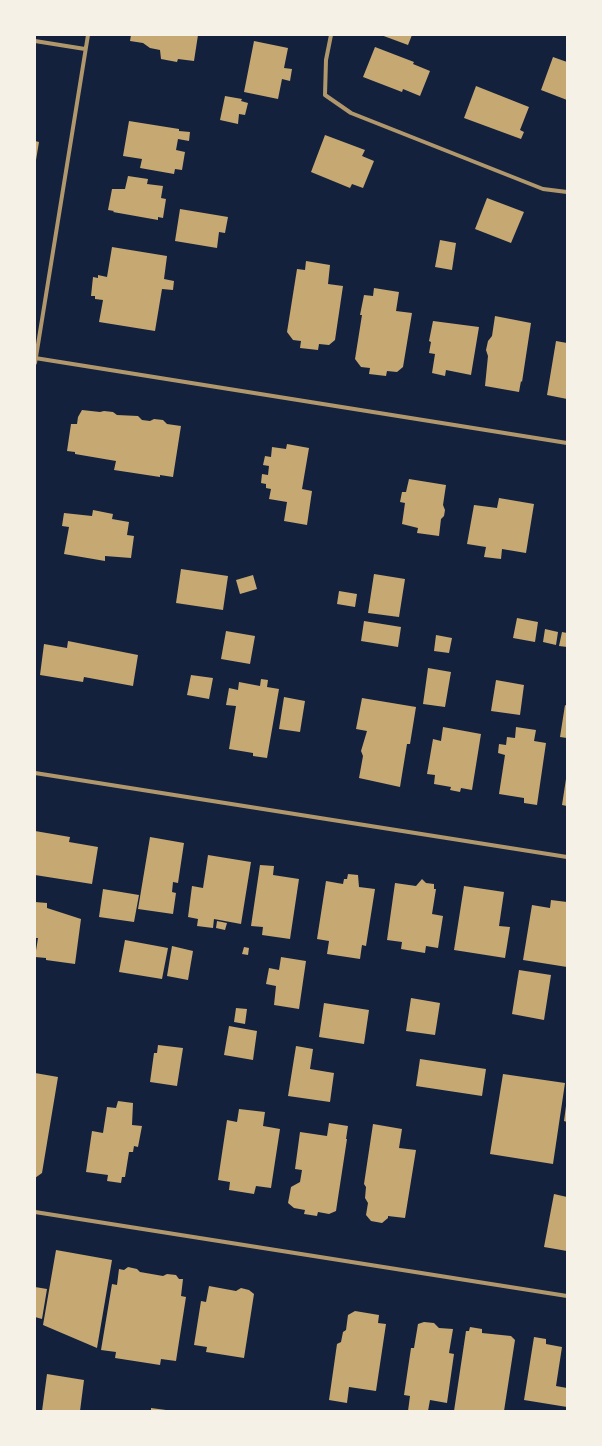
<!DOCTYPE html>
<html>
<head>
<meta charset="utf-8">
<style>
  body { margin:0 }
  #map { position:relative; width:602px; height:1446px; overflow:hidden; background:#14213d; font-family:"Source Serif 4",serif }
  canvas { display:block }
  .frame { position:absolute; inset:0; border:36px solid #f6f1e7; pointer-events:none }
</style>
</head>
<body>
<div id="map">
<canvas width="602" height="1446"></canvas>
<div class="frame"></div>
</div>
<script>
const ctx = document.querySelector('canvas').getContext('2d');
ctx.lineJoin = 'round';
function paint(path, color) { ctx.fillStyle = color; ctx.fill(path, 'evenodd'); }
function trace(path, color, width, dash) { ctx.strokeStyle = color; ctx.lineWidth = width; ctx.lineCap = dash ? 'butt' : 'round'; ctx.setLineDash(dash || []); ctx.stroke(path); }
paint(new Path2D(`
  M 131,35 L 198,35 L 194,61 L 178,59 L 177,62 L 161,59 L 160,50 L 150,48 L 143,43 L 130,41 Z
  M 381,35 L 412,35 L 408,45 Z
  M 254,41 L 288,48 L 284,68 L 292,69 L 290,81 L 282,79 L 278,99 L 244,92 Z
  M 375,47 L 414,62 L 413,64 L 430,71 L 420,96 L 403,89 L 402,92 L 363,77 Z
  M 553,57 L 567,62 L 567,100 L 541,90 Z
  M 476,86 L 529,107 L 520,130 L 524,132 L 521,139 L 464,118 Z
  M 225,96 L 242,99 L 241,101 L 248,103 L 245,115 L 239,114 L 238,124 L 220,120 Z
  M 129,121 L 179,129 L 179,131 L 190,132 L 189,141 L 178,139 L 176,150 L 185,152 L 182,170 L 175,169 L 174,174 L 140,168 L 142,159 L 123,156 Z
  M 325,135 L 365,150 L 362,156 L 374,161 L 363,188 L 352,184 L 350,188 L 311,172 Z
  M 35,141 L 39,142 L 36,160 L 35,160 Z
  M 128,176 L 148,179 L 147,184 L 163,186 L 161,198 L 166,199 L 163,218 L 158,217 L 158,220 L 113,212 L 114,211 L 108,210 L 112,189 L 125,189 Z
  M 487,198 L 524,212 L 511,243 L 475,229 Z
  M 180,209 L 228,217 L 225,233 L 219,232 L 217,248 L 175,241 Z
  M 440,240 L 456,243 L 452,270 L 435,267 Z
  M 112,247 L 167,256 L 164,279 L 174,281 L 173,290 L 162,289 L 155,331 L 99,322 L 103,300 L 95,299 L 95,296 L 91,296 L 93,277 L 98,278 L 98,275 L 107,277 Z
  M 306,261 L 330,265 L 328,284 L 343,286 L 335,340 L 329,345 L 319,344 L 318,350 L 300,348 L 301,341 L 293,340 L 287,332 L 297,269 L 305,270 Z
  M 374,288 L 399,292 L 396,311 L 412,313 L 403,367 L 397,372 L 387,371 L 386,376 L 369,374 L 370,368 L 361,367 L 355,359 L 362,315 L 360,315 L 364,295 L 373,296 Z
  M 495,316 L 531,323 L 522,382 L 521,381 L 519,392 L 485,386 L 488,356 L 486,350 L 488,341 L 492,336 Z
  M 433,321 L 479,327 L 471,375 L 446,370 L 445,376 L 432,373 L 435,354 L 429,353 L 431,342 L 429,341 Z
  M 556,341 L 567,343 L 567,399 L 547,395 Z
  M 82,410 L 100,412 L 104,411 L 113,412 L 117,415 L 138,416 L 142,420 L 150,421 L 154,419 L 163,420 L 167,424 L 181,426 L 173,477 L 160,475 L 160,477 L 114,470 L 116,461 L 75,454 L 75,452 L 67,451 L 71,424 L 77,424 L 78,417 Z
  M 287,444 L 309,448 L 302,489 L 312,491 L 307,525 L 284,521 L 287,502 L 269,499 L 271,489 L 266,488 L 266,484 L 261,483 L 262,474 L 268,475 L 269,466 L 263,465 L 265,456 L 271,457 L 272,447 L 286,449 Z
  M 409,479 L 446,485 L 443,505 L 445,510 L 444,516 L 441,519 L 439,536 L 417,533 L 418,528 L 402,524 L 405,503 L 400,502 L 402,492 L 406,492 Z
  M 499,498 L 534,504 L 526,553 L 502,549 L 501,559 L 484,557 L 486,547 L 467,544 L 474,505 L 497,508 Z
  M 93,510 L 113,514 L 112,519 L 129,522 L 127,535 L 134,536 L 131,558 L 105,556 L 105,561 L 64,554 L 69,527 L 62,526 L 64,513 L 92,516 Z
  M 181,569 L 228,576 L 223,610 L 176,603 Z
  M 374,574 L 405,579 L 399,617 L 368,613 Z
  M 253,575 L 257,589 L 240,594 L 236,580 Z
  M 339,591 L 357,594 L 355,607 L 337,604 Z
  M 517,618 L 538,622 L 535,642 L 513,638 Z
  M 364,621 L 401,627 L 398,647 L 361,641 Z
  M 545,629 L 558,632 L 556,645 L 543,642 Z
  M 226,631 L 255,636 L 250,664 L 221,659 Z
  M 562,632 L 567,633 L 567,647 L 559,646 Z
  M 436,635 L 452,638 L 449,653 L 434,651 Z
  M 68,641 L 138,655 L 133,686 L 84,677 L 83,682 L 40,675 L 44,644 L 67,648 Z
  M 428,668 L 451,672 L 445,707 L 423,704 Z
  M 191,675 L 213,678 L 209,699 L 187,695 Z
  M 261,679 L 268,680 L 267,687 L 279,689 L 267,758 L 253,756 L 253,753 L 229,749 L 236,706 L 226,705 L 229,688 L 238,690 L 239,682 L 260,686 Z
  M 496,680 L 524,685 L 520,715 L 491,711 Z
  M 284,697 L 305,701 L 300,732 L 279,729 Z
  M 362,698 L 416,707 L 410,744 L 407,744 L 400,787 L 359,778 L 363,756 L 361,751 L 367,731 L 356,729 Z
  M 565,705 L 567,706 L 567,738 L 560,737 Z
  M 443,727 L 481,734 L 472,790 L 461,788 L 460,792 L 450,790 L 451,787 L 434,784 L 435,775 L 427,774 L 433,739 L 441,741 Z
  M 516,727 L 536,730 L 534,741 L 546,743 L 537,805 L 524,803 L 524,798 L 499,794 L 505,755 L 498,753 L 499,744 L 506,745 L 507,737 L 515,738 Z
  M 566,779 L 567,779 L 567,806 L 562,805 Z
  M 35,831 L 70,837 L 69,842 L 98,847 L 92,884 L 35,875 Z
  M 150,837 L 184,843 L 178,883 L 173,882 L 172,892 L 176,893 L 173,914 L 138,909 Z
  M 208,855 L 251,862 L 241,924 L 214,919 L 213,928 L 197,926 L 198,919 L 188,917 L 192,886 L 203,888 Z
  M 260,865 L 274,866 L 273,875 L 299,879 L 290,939 L 262,935 L 263,927 L 251,926 Z
  M 348,874 L 358,875 L 359,887 L 375,889 L 366,946 L 362,945 L 360,959 L 327,954 L 329,941 L 317,939 L 326,881 L 343,884 L 344,879 L 347,879 Z
  M 422,879 L 426,883 L 434,884 L 434,889 L 436,889 L 432,914 L 443,916 L 438,948 L 426,946 L 425,953 L 401,949 L 402,942 L 387,940 L 395,883 L 416,886 Z
  M 464,886 L 504,892 L 499,926 L 510,927 L 505,958 L 454,950 Z
  M 103,889 L 139,895 L 134,922 L 99,917 Z
  M 551,900 L 567,902 L 567,967 L 523,960 L 532,905 L 550,908 Z
  M 35,902 L 47,903 L 47,908 L 81,919 L 75,964 L 46,960 L 46,958 L 35,957 L 38,938 L 35,938 Z
  M 217,921 L 227,923 L 225,930 L 216,928 Z
  M 125,940 L 168,948 L 162,979 L 119,972 Z
  M 172,946 L 193,951 L 188,980 L 167,976 Z
  M 244,947 L 249,948 L 248,955 L 242,954 Z
  M 281,957 L 306,961 L 299,1009 L 274,1005 L 276,986 L 266,984 L 269,968 L 279,970 Z
  M 519,970 L 551,975 L 544,1020 L 512,1014 Z
  M 411,998 L 440,1003 L 435,1035 L 406,1031 Z
  M 324,1003 L 369,1010 L 364,1044 L 319,1037 Z
  M 236,1008 L 247,1009 L 245,1024 L 234,1022 Z
  M 229,1026 L 257,1031 L 253,1060 L 224,1055 Z
  M 158,1045 L 183,1048 L 177,1086 L 150,1082 L 154,1053 L 157,1053 Z
  M 296,1046 L 313,1049 L 310,1069 L 334,1073 L 330,1102 L 288,1096 Z
  M 420,1059 L 486,1069 L 482,1096 L 416,1086 Z
  M 35,1073 L 58,1077 L 42,1173 L 35,1178 Z
  M 503,1074 L 565,1083 L 553,1164 L 490,1154 Z
  M 118,1101 L 133,1103 L 132,1125 L 142,1126 L 138,1147 L 134,1146 L 133,1152 L 129,1152 L 125,1177 L 122,1177 L 121,1183 L 107,1181 L 108,1175 L 86,1172 L 92,1131 L 103,1133 L 107,1107 L 116,1108 Z
  M 566,1106 L 567,1106 L 567,1122 L 564,1121 Z
  M 239,1109 L 265,1112 L 263,1126 L 280,1129 L 271,1188 L 256,1186 L 254,1194 L 229,1190 L 230,1182 L 218,1180 L 227,1120 L 237,1122 Z
  M 329,1123 L 348,1126 L 346,1139 L 347,1139 L 336,1211 L 329,1214 L 318,1212 L 317,1216 L 304,1214 L 305,1210 L 294,1208 L 288,1203 L 291,1187 L 300,1182 L 302,1170 L 295,1169 L 300,1132 L 327,1136 Z
  M 373,1124 L 402,1129 L 399,1148 L 416,1150 L 405,1218 L 388,1216 L 388,1218 L 382,1223 L 371,1221 L 366,1215 L 368,1203 L 365,1198 L 366,1187 L 364,1184 Z
  M 554,1194 L 567,1197 L 567,1251 L 544,1247 Z
  M 56,1250 L 112,1260 L 97,1348 L 43,1325 Z
  M 128,1267 L 137,1269 L 140,1272 L 163,1276 L 167,1274 L 176,1275 L 179,1279 L 183,1279 L 181,1296 L 186,1297 L 176,1361 L 161,1359 L 160,1365 L 115,1358 L 116,1352 L 101,1350 L 112,1284 L 117,1285 L 119,1269 L 124,1270 Z
  M 209,1286 L 236,1291 L 241,1288 L 249,1290 L 254,1294 L 244,1358 L 206,1352 L 207,1347 L 194,1345 L 201,1301 L 206,1302 Z
  M 35,1287 L 47,1289 L 42,1319 L 35,1317 Z
  M 355,1311 L 379,1315 L 378,1323 L 386,1324 L 376,1391 L 349,1387 L 347,1403 L 329,1400 L 337,1344 L 341,1342 L 343,1332 L 346,1330 L 348,1315 Z
  M 424,1322 L 434,1323 L 439,1328 L 453,1329 L 449,1353 L 454,1354 L 447,1403 L 430,1400 L 428,1411 L 408,1411 L 410,1396 L 404,1395 L 411,1348 L 414,1348 L 418,1324 Z
  M 470,1327 L 482,1329 L 482,1333 L 511,1336 L 515,1340 L 504,1411 L 454,1411 L 466,1331 L 469,1331 Z
  M 534,1337 L 546,1339 L 546,1344 L 562,1347 L 556,1386 L 567,1388 L 567,1407 L 524,1400 Z
  M 47,1374 L 84,1380 L 80,1411 L 42,1411 Z
  M 151,1408 L 166,1410 L 166,1411 L 151,1411 Z`), '#c6a872');
trace(new Path2D(`
  M 331,35 L 326,60 L 325,95 L 351,113 L 543,189 L 567,192
  M 35,41 L 85,49
  M 35,358 L 567,443
  M 35,363 L 88,35
  M 35,773 L 567,857
  M 35,1212 L 567,1296`), '#b1986c', 4);
</script>
</body>
</html>
